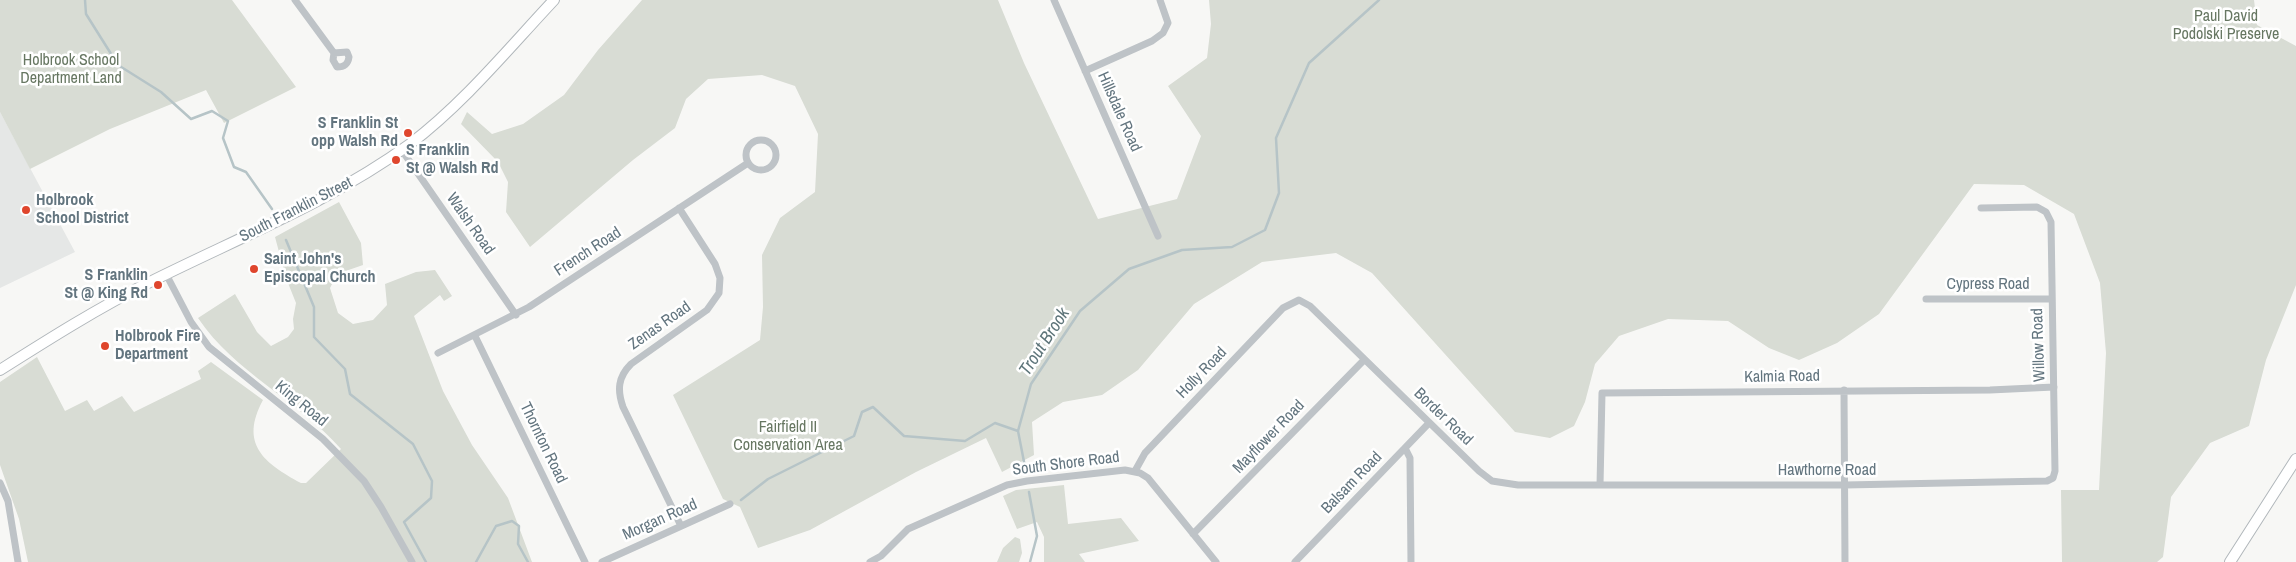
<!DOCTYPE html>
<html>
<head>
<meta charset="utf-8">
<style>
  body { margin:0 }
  canvas { display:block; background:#f7f7f5 }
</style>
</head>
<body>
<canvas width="2296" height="562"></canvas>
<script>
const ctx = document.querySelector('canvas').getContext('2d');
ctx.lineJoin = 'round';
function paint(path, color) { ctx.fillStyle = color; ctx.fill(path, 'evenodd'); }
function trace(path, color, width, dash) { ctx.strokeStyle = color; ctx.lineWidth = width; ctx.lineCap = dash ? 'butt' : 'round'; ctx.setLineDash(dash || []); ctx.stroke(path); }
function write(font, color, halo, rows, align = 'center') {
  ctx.font = font + ' "Archivo Narrow",sans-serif'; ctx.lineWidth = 5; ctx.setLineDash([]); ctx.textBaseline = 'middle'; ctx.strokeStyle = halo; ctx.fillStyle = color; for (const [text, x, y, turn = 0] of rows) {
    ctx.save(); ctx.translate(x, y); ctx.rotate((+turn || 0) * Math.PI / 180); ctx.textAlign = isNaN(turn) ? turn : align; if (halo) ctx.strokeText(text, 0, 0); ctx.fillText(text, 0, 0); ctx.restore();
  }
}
paint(new Path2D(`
  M 0,112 L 75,252 L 0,288 Z`), '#e5e7e6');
paint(new Path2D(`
  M 0,0 L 232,0 L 296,87 L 224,123 L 206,90 L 110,129 L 30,169 L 0,112 Z
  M 642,0 L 998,0 L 1024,63 L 1098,219 L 1177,199 L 1201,136 L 1168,86 L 1207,58 L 1211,24 L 1209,0 L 2254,0 L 2257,25 L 2296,46 L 2296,285 L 2266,360 L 2249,426 L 2210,443 L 2171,497 L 2163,557 L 2157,562 L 2062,562 L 2061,490 L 2099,490 L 2106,353 L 2100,283 L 2074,214 L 2024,185 L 1974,184 L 1879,314 L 1837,343 L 1799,360 L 1769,348 L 1728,321 L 1668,319 L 1619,336 L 1595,364 L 1585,402 L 1574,426 L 1550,438 L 1515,432 L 1372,273 L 1336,253 L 1262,262 L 1194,304 L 1138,370 L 1102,395 L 1063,402 L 1032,422 L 1034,455 L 1002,472 L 986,438 L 916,472 L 810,530 L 758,548 L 740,507 L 723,499 L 673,395 L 760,340 L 763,307 L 762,255 L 780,218 L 815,192 L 818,134 L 795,86 L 762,75 L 708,79 L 686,99 L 675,128 L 633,160 L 530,247 L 506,212 L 508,182 L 498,162 L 461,124 L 467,112 L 492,134 L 523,124 L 564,95 L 598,50 Z
  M 339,202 L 361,243 L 363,265 L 337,274 L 330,288 L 338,313 L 353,324 L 373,320 L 387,305 L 385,284 L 416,272 L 435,270 L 452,296 L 444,301 L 440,295 L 414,316 L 443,391 L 472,445 L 508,498 L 532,562 L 28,562 L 19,519 L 0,465 L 0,382 L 37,357 L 65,411 L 87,400 L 94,411 L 122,396 L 134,412 L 201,379 L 198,371 L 211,362 L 263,400 C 239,444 264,463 301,483 L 306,483 L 341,449 C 299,401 234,372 198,318 L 235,294 L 257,332 L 271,346 L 288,337 L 294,329 L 293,319 L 296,303 L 286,278 L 275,237 Z
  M 1064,485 L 1068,524 L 1121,518 L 1139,541 L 1079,554 L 1085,562 L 1044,562 L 1044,537 L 1037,522 L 1017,529 L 1003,496 L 1016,490 Z
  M 1015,537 L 1020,539 L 1022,553 L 1019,562 L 997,562 L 1003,548 Z`), '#d8dcd4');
trace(new Path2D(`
  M 85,0 L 86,14 L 118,65 L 161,92 L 191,119 L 212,111 L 228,121 L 223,138 L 234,167 L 246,172 L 272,209
  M 286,240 L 314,307 L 314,337 L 345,369 L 350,394 L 413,444 L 432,481 L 431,498 L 404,522 L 426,562
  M 1026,472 L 1018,431 L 1031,384 L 1080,311 L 1129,269 L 1182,250 L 1232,247 L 1265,230 L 1279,193 L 1276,138 L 1309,63 L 1379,0
  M 1029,492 L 1037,536 L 1030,562
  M 741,500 L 768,479 L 854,436 L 862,412 L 873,407 L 904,436 L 965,441 L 995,423 L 1018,431
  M 476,562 L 496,526 L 512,521 L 519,526 L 518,544 L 528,562`), '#b6c4c7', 2.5);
const secondary = new Path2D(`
  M 0,370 C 49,339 98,308 150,282 C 238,238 330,202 410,144 C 464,103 508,49 554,0
  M 2230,562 L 2296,459`);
trace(secondary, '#b1b7bb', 12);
trace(new Path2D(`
  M 295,0 L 334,53 L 333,60 L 337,67 C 345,67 348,64 349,57 L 347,52 L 334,53
  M 1054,0 L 1158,236
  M 1085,71 L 1152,41 L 1163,33 L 1168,23 L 1160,0
  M746 155a15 15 0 1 1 30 0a15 15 0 1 1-30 0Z
  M 401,149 L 516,315
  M 679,208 L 715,264 L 720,278 L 719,293 L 707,310 L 631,364 C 618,377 617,390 623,407 L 681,526
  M 166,274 L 191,322 L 209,347 L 323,439 L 364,481 L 381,507 L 412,562
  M 1926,299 L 2051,299
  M 475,336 L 585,562
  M 438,353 L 529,307 L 748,163
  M 1844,390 L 1845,562
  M 1405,448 L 1410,458 L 1411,562
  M 1135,471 L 1145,453 L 1283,308 L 1299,300 L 1310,306 L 1479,471 L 1492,481 L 1518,485 L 1845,485 L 2047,481 L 2053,478 L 2055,471 L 2051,222 L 2046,212 L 2037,207 L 1981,208
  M 0,483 L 8,501 L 18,562
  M 1600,485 L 1602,393 L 1990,390 L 2054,387
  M 1193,534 L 1364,360
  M 602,562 L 730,504
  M 870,562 L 881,556 L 908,529 L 1007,485 L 1027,481 L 1125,470 L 1140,473 L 1148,478 L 1216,562
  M 1295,562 L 1429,423`), '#bec3c7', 7);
trace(secondary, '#fff', 10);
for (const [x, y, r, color] of [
  [408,133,5,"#df462d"],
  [396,160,5,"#df462d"],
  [26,210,5,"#df462d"],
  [254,269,5,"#df462d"],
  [158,285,5,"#df462d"],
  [105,346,5,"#df462d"]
]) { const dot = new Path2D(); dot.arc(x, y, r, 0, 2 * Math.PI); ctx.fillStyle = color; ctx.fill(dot); trace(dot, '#fff', 2); }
write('16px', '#677762', '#fff', [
  ["Paul David",2226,17],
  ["Podolski Preserve",2226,35],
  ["Holbrook School",71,61],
  ["Department Land",71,79],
  ["Fairfield II",788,428],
  ["Conservation Area",788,446]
]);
write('16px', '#63757f', '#fff', [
  ["Hillsdale Road",1119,112,66],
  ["South Franklin Street",296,210,-27],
  ["Walsh Road",470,224,55],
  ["French Road",588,252,-33],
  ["Cypress Road",1988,285],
  ["Zenas Road",660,326,-35],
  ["Willow Road",2039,345,-92],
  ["Holly Road",1202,373,-46],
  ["Kalmia Road",1782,377,-1],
  ["King Road",301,404,39],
  ["Border Road",1443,417,44],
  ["Mayflower Road",1269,437,-46],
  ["Thornton Road",543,443,64],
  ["South Shore Road",1066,464,-7],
  ["Hawthorne Road",1827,471],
  ["Balsam Road",1352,483,-46],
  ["Morgan Road",660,520,-24]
]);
write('bold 16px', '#63757f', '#fff', [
  ["S Franklin St",398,124,"right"],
  ["opp Walsh Rd",398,142,"right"],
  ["S Franklin",406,151],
  ["St @ Walsh Rd",406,169],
  ["Holbrook",36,201],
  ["School District",36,219],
  ["Saint John's",264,260],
  ["Episcopal Church",264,278],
  ["S Franklin",148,276,"right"],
  ["St @ King Rd",148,294,"right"],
  ["Holbrook Fire",115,337],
  ["Department",115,355]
], 'left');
write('italic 18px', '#5e757a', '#fff', [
  ["Trout Brook",1045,342,-57]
]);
</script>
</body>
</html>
